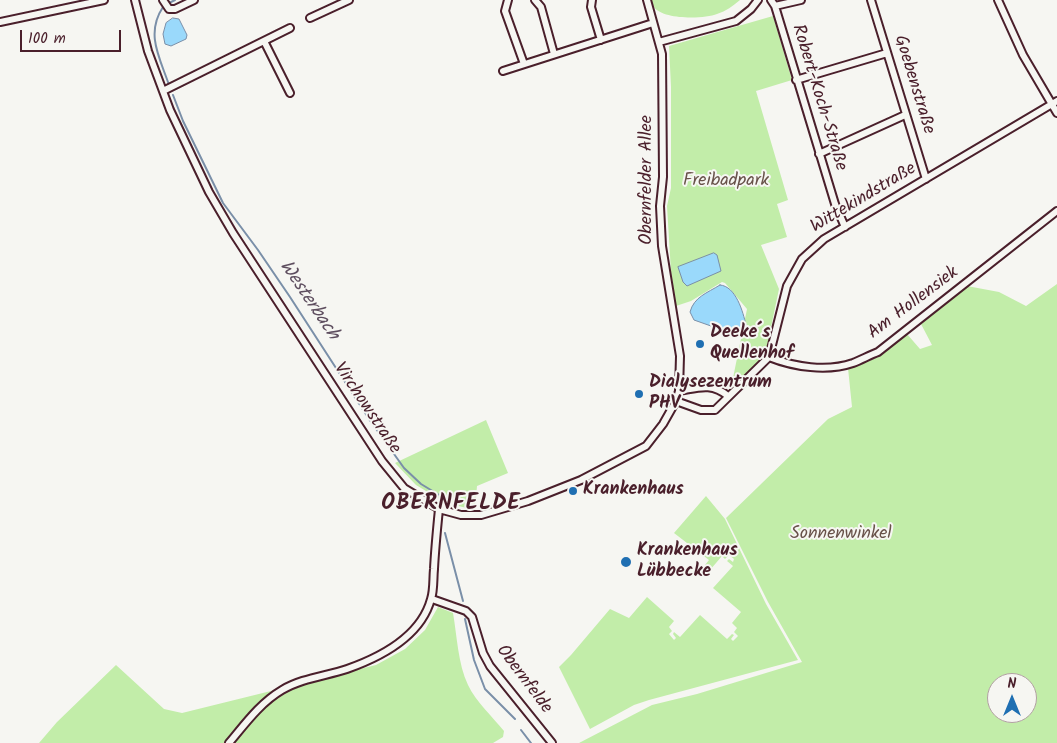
<!DOCTYPE html>
<html>
<head>
<meta charset="utf-8">
<style>
  body { margin:0 }
  #map { position:relative; width:1057px; height:743px; overflow:hidden; background:#f6f6f2; font-family:Kalam,sans-serif }
  canvas { display:block }
  .north { position:absolute; left:987px; top:673px; width:50px; height:50px; box-sizing:border-box; background:#f6f6f2; border:1px solid #b1a0a2; border-radius:50%; rotate:0deg; font-size:14px; font-weight:700; line-height:20px; text-align:center; color:#4a1f2b }
  .north::after { content:''; display:block; margin:auto; width:18px; height:22px; background:#1f6fb2; clip-path:polygon(50% 0,100% 100%,50% 72%,0 100%) }
  .scale { position:absolute; left:20px; top:30px; width:101px; height:22px; box-sizing:border-box; border:2px solid #4a1f2b; border-top:0; padding-left:6px; font-size:15px; line-height:18px; white-space:nowrap; color:#4a1f2b; -webkit-text-stroke:4px #f6f6f2; paint-order:stroke }
</style>
</head>
<body>
<div id="map">
<canvas width="1057" height="743"></canvas>
<div class="north">N</div>
<div class="scale">100 m</div>
</div>
<script>
const ctx = document.querySelector('canvas').getContext('2d');
ctx.lineJoin = 'round';
function paint(path, color) { ctx.fillStyle = color; ctx.fill(path, 'evenodd'); }
function trace(path, color, width, dash) { ctx.strokeStyle = color; ctx.lineWidth = width; ctx.lineCap = dash ? 'butt' : 'round'; ctx.setLineDash(dash || []); ctx.stroke(path); }
function write(font, color, halo, rows, align = 'center') {
  ctx.font = font + ' Kalam,sans-serif'; ctx.lineWidth = 4; ctx.setLineDash([]); ctx.textBaseline = 'middle'; ctx.strokeStyle = halo; ctx.fillStyle = color; for (const [text, x, y, turn = 0] of rows) {
    ctx.save(); ctx.translate(x, y); ctx.rotate((+turn || 0) * Math.PI / 180); ctx.textAlign = isNaN(turn) ? turn : align; if (halo) ctx.strokeText(text, 0, 0); ctx.fillText(text, 0, 0); ctx.restore();
  }
}
paint(new Path2D(`
  M 651,0 L 740,0 C 733,6 726,11 717,14 C 704,19 663,20 654,7 C 653,6 652,1 651,0 Z
  M 773,16 L 792,80 L 756,91 L 788,200 L 777,204 L 787,237 L 761,245 L 779,289 L 765,356 L 745,375 L 733,378 L 747,309 L 725,283 L 722,282 L 691,301 L 676,306 L 671,272 L 667,206 L 671,188 L 671,87 L 669,46 Z
  M 1057,284 L 1057,743 L 579,743 L 652,705 L 697,694 L 802,662 L 768,602 L 726,518 L 828,419 L 852,407 L 848,368 L 874,359 L 907,334 L 920,349 L 932,345 L 921,324 L 967,286 L 999,292 L 1026,306 ZM 997,683 L 1027,683 L 1027,713 L 997,713 Z
  M 486,420 L 508,473 L 477,486 L 475,510 L 446,503 L 416,485 L 395,463 Z
  M 706,496 L 725,519 L 766,604 L 798,660 L 649,700 L 634,705 L 590,729 L 559,667 L 571,655 L 610,609 L 629,618 L 647,597 L 674,621 L 669,627 L 672,631 L 669,634 L 674,640 L 676,638 L 673,634 L 674,632 L 680,637 L 700,615 L 727,639 L 732,634 L 734,635 L 731,639 L 733,641 L 738,636 L 734,632 L 737,628 L 732,623 L 741,612 L 713,588 L 733,566 L 727,561 L 729,559 L 733,562 L 734,559 L 729,555 L 725,559 L 722,556 L 710,570 L 705,565 L 709,560 L 674,533 Z
  M 438,607 L 453,613 C 457,636 458,664 468,685 C 476,702 492,716 504,731 L 503,737 L 493,743 L 39,743 L 57,722 L 116,665 L 164,709 L 182,713 L 376,665 L 405,649 L 425,630 Z`), '#c2eda9');
const water = new Path2D(`
  M 173,18 L 179,19 L 187,35 L 186,39 L 171,46 L 165,44 L 163,34 L 166,23 Z
  M 714,253 L 717,255 L 721,271 L 687,286 L 683,282 L 678,267 Z
  M 720,285 C 736,286 743,312 746,325 L 728,332 L 694,320 L 690,312 C 694,297 707,293 720,285 Z`);
paint(water, '#9ad9fb');
trace(water, '#7a8fa8', 1);
trace(new Path2D(`
  M 169,3 L 175,0
  M 163,7 C 145,34 160,58 169,85
  M 173,95 L 183,121 L 223,203 L 258,250 L 290,297 L 369,419 L 404,468 L 421,484 L 449,501
  M 445,533 L 463,601
  M 465,619 L 474,660 L 485,689 L 515,719
  M 521,730 L 531,743`), '#7a8fa8', 2);
const minor = new Path2D(`
  M 135,0 L 148,51 L 170,110 L 209,192 L 233,233 L 382,461 L 404,488 L 439,509 L 461,515 L 481,515 L 528,501 L 581,480 L 646,446 L 663,424 L 676,401 L 679,391 L 680,356 L 662,246 L 660,206 L 663,177 L 662,54 L 647,0
  M 163,0 L 169,9 L 175,9 L 194,0
  M 508,0 L 505,11 L 524,64
  M 535,0 L 541,7 L 554,54
  M 592,0 L 591,7 L 601,40
  M 771,0 L 775,6 L 835,204 L 845,227
  M 871,0 L 926,179
  M 998,0 L 1023,55 L 1057,113
  M 775,6 L 801,0
  M 310,18 L 349,0
  M 0,22 L 104,0
  M 264,41 L 290,93
  M 659,42 L 736,21 L 751,9 L 758,0
  M 503,71 L 653,23
  M 796,80 L 887,53
  M 163,91 L 290,28
  M 819,154 L 905,115
  M 769,357 C 794,367 827,372 853,363 C 861,360 870,355 878,352 L 1057,211
  M 679,391 C 698,388 711,382 728,396
  M 676,401 L 701,410 L 715,410 L 769,357 L 787,286 L 802,259 L 824,239 L 1057,101
  M 432,599 L 466,611 L 472,617 L 483,653 L 490,666 L 552,743
  M 229,743 C 245,724 260,703 282,690 C 302,678 326,676 347,669 C 381,657 421,636 431,599 C 434,590 433,579 434,569 C 435,549 437,529 439,509`);
trace(minor, '#4a1f2b', 10);
trace(minor, '#f6f6f2', 6);
for (const [x, y, r, color] of [
  [700,344,5,"#1f6fb2"],
  [639,394,5,"#1f6fb2"],
  [573,491,5,"#1f6fb2"],
  [626,562,6,"#1f6fb2"]
]) { const dot = new Path2D(); dot.arc(x, y, r, 0, 2 * Math.PI); ctx.fillStyle = color; ctx.fill(dot); trace(dot, '#f6f6f2', 2); }
write('18px', '#4a1f2b', '#f6f6f2', [
  ["Goebenstraße",913,85,73],
  ["Robert-Koch-Straße",818,98,73],
  ["Obernfelder Allee",648,180,-90],
  ["Wittekindstraße",864,199,-31],
  ["Am Hollensiek",914,304,-37],
  ["Virchowstraße",366,409,56],
  ["Obernfelde",523,680,53]
]);
write('18px', '#68524a', '#f6f6f2', [
  ["Freibadpark",726,182],
  ["Sonnenwinkel",841,535]
]);
write('bold 18px', '#4a1f2b', '#f6f6f2', [
  ["Deeke´s",710,334],
  ["Quellenhof",710,355],
  ["Dialysezentrum",649,384],
  ["PHV",649,405],
  ["Krankenhaus",583,491],
  ["Krankenhaus",637,552],
  ["Lübbecke",637,573]
], 'left');
write('italic 19px', '#5e4e5f', '#f6f6f2', [
  ["Westerbach",308,301,56]
]);
ctx.letterSpacing = '1px';
write('bold 22px', '#4a1f2b', '#f6f6f2', [
  ["OBERNFELDE",451,505]
]);
ctx.letterSpacing = '0px';
</script>
</body>
</html>
